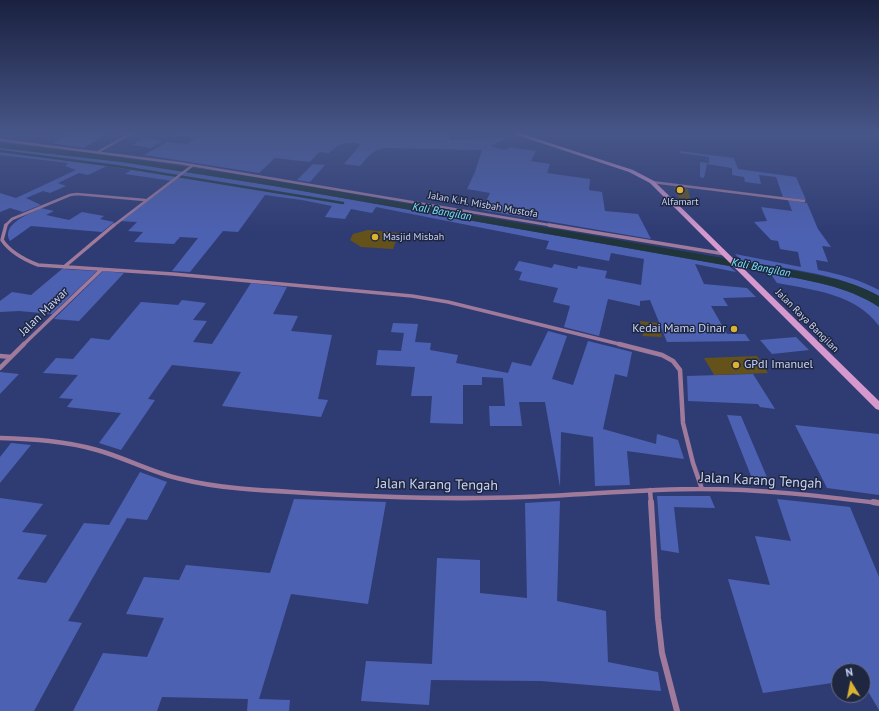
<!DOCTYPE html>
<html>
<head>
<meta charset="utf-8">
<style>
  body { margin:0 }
  #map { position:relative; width:879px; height:711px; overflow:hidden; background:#2f3c74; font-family:"PT Sans",sans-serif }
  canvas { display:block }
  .north { position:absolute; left:831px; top:663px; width:40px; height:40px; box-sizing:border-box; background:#1f2640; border:1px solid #636b88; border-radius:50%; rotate:350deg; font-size:11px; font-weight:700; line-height:16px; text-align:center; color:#c8d3f5 }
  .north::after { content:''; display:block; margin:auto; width:14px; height:18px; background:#dab333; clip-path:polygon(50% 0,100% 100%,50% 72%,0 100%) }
</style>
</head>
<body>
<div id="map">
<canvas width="879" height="711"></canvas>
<div class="north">N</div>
</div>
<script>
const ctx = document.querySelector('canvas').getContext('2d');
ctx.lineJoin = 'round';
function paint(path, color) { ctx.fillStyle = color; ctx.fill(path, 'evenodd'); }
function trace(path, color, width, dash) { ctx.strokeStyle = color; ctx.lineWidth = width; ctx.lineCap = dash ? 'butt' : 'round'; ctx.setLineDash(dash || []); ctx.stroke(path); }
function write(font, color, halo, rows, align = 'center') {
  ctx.font = font + ' "PT Sans",sans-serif'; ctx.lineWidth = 3; ctx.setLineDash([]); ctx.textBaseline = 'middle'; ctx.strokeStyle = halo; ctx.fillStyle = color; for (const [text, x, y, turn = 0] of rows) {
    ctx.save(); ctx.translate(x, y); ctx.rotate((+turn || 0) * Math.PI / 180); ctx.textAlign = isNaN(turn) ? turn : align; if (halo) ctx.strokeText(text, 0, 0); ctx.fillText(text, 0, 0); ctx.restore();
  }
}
paint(new Path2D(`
  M 69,134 L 107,134 L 83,148 L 51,143 Z
  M 170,134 L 448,134 L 451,140 L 509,137 L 491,146 L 505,150 L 510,147 L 536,151 L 531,161 L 550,164 L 547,173 L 590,179 L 589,190 L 602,192 L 605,211 L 638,214 L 651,239 L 482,210 L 490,193 L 467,189 L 475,172 L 482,150 L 385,148 C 374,149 367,157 360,166 L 344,164 L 361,144 C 348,141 339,143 329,153 L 319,152 L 310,162 L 275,158 L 259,173 L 144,155 L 167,142 L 187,144 L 196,138 Z
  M 144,138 L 163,141 L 151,148 L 132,145 Z
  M 0,148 L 125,162 L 274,186 L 729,266 L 736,272 L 695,264 L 704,284 L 747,288 L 756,297 L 723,298 L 728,306 L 711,306 L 727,334 L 745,334 L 750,341 L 667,342 L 650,300 L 640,301 L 640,306 L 608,299 L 599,336 L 564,327 L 570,306 L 553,302 L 558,288 L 519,280 L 522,272 L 514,270 L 519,261 L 552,268 L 554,264 L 577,269 L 578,266 L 607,271 L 605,278 L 641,285 L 644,259 L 611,253 L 609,261 L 546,249 L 549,241 L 376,207 L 372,213 L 351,209 L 345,219 L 325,217 L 332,206 L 302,200 L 265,195 L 238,232 L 223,231 L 190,272 L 172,271 L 198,238 L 180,237 L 174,244 L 134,242 L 143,232 L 128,231 L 137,222 L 120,221 L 173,181 L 125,174 L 131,170 L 107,166 L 88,175 L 79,173 L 58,183 L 66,186 L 50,193 L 43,191 L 26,198 L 41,205 L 23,212 L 10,208 L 0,212 L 0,193 L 16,198 L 76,170 L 65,166 L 68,163 L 0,155 Z
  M 680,151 L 734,158 L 738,169 L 796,177 L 806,200 L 783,197 L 776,177 L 759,175 L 761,184 L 745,182 L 744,177 L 732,175 L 732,168 L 707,164 L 704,178 L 700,177 L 700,162 L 709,163 L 709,157 L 680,153 Z
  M 313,164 L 325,165 L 310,182 L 297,180 Z
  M 788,200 L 807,203 L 818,229 L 831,247 L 822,246 L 828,262 L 816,260 L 818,270 C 840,274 860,280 879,290 L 879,296 C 838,273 787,269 742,261 L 735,254 L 801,267 L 798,252 L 780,249 L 778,241 L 771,240 L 754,222 L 767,221 L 761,207 L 792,211 Z
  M 41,208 L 54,211 L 46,215 L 69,220 L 82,212 L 104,216 L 100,219 L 114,222 L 102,232 L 31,226 L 10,241 C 0,224 31,213 41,208 Z
  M 62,269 L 97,271 L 52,314 L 19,311 L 0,312 L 0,301 L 12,292 L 31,295 Z
  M 103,271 L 124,273 L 79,321 L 54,319 Z
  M 770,273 C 808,281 846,285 879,307 L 879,326 C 856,294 814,290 777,283 Z
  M 251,283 L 287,287 L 273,314 L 298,316 L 291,331 L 332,335 L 318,399 L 328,400 L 321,417 L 222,406 L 241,372 L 172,365 L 148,399 L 155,400 L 121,450 L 99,443 L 121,413 L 67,407 L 73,399 L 59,398 L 78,375 L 43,373 L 56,358 L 73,359 L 91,338 L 109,340 L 141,302 L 178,305 L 182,300 L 206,303 L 193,320 L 207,321 L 193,342 L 212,344 Z
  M 393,323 L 418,324 L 415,342 L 431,343 L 430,350 L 458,355 L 456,363 L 508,373 L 512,362 L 531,366 L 548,331 L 567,336 L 552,379 L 573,385 L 588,341 L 632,352 L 627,377 L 615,374 L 603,429 L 656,444 L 657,434 L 678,440 L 684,459 L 627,451 L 630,485 L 595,486 L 593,437 L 561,432 L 560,487 L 545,402 L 519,402 L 522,426 L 490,426 L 489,406 L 505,406 L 503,378 L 482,377 L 482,385 L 463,385 L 463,424 L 430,423 L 432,396 L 411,396 L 415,367 L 376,365 L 378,350 L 401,351 L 404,333 L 391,332 Z
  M 796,337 L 809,350 L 772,354 L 760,340 Z
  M 0,372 L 19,374 L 0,394 Z
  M 753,374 L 775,409 L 760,407 L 758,404 L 688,401 L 687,376 Z
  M 727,415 L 741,416 L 769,482 L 753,481 Z
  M 795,425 L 879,434 L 879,495 L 827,488 Z
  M 11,443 L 31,445 L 0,483 L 0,457 Z
  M 140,472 L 167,482 L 147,520 L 127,518 L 68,621 L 82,623 L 34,711 L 0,711 L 0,498 L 43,504 L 22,532 L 47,535 L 17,579 L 46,583 L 84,523 L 109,525 Z
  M 657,496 L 710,496 L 715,508 L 674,507 L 679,553 L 661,550 Z
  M 294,499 L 386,502 L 368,604 L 291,594 L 259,699 L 290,700 L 289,711 L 247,711 L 248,699 L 162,697 L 157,711 L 73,711 L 103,653 L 147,657 L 164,618 L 126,614 L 144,577 L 179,580 L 186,565 L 270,573 Z
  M 777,499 L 850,507 L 879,577 L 879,710 L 863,683 L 863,671 L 839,671 L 839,682 L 763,693 L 728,579 L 770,585 L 755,536 L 791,541 Z
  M 560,501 L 557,601 L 606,611 L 608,662 L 658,672 L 661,691 L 541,681 L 431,680 L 429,705 L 361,701 L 366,661 L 432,664 L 437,558 L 480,560 L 480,593 L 527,598 L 525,503 Z`), '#4d61b3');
paint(new Path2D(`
  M 0,143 L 98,154 L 254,177 L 775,267 C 810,274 847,278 879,296 L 879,307 C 846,285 808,281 770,273 L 274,186 L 121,162 L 0,148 Z`), '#1f353a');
trace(new Path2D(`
  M 0,151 L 116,166 L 343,203`), '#1f353a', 2.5);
paint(new Path2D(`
  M 673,187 L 688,189 L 691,202 L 681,201 Z
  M 368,230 L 399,233 L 393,249 L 361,247 L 350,240 L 353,234 Z
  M 640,321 L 658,323 L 662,337 L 643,336 Z
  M 757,356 L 768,373 L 714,375 L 704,358 Z`), '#64521a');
trace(new Path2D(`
  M 0,140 L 179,163 L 555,226
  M 98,152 L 130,134
  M 652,182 L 804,201
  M 5,226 L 12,219 L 70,195 L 77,194 L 145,200
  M 113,226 L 193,165`), '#a07a9b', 2.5);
trace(new Path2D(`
  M 6,225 L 2,240 C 10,252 25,260 38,265 L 173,274 L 412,296 L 448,302 L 623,345
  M 549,225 L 725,254
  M 64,267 L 114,225
  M 23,345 L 102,269`), '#a07a9b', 3.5);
trace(new Path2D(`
  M 619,344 L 662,355 L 673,361 L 680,370 L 683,423 L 693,463 L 702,489
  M 0,356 L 11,357
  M 0,368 L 24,344
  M 0,438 C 33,439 66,441 97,450 C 126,458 152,473 181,479 C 217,488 255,490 292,492 C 369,497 446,500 523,497 C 583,495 642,489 701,489 C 761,489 820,496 879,503
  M 650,490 L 651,503`), '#a07a9b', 4.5);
trace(new Path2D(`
  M 651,502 L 658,618 L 662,653 L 677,711
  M 873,502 L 879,503`), '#a07a9b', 6);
paint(new Path2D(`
  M 514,134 L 522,134 L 633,170 L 654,181 L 879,401 L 879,410 L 876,409 L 650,183 L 629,172 Z`), '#d599cd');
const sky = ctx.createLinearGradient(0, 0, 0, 234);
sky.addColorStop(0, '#1a2140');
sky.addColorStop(0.57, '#475688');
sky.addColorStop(1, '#47568800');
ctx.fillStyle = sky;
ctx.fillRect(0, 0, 879, 234);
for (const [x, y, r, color] of [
  [680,190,4,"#dab333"],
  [375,237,4,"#dab333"],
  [734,329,4,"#dab333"],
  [736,365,4,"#dab333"]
]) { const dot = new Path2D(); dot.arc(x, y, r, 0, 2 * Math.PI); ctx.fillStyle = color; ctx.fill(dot); trace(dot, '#1f2640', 1.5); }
write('10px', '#c8d3f5', '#1f2640', [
  ["Alfamart",680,202],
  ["Masjid Misbah",383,237,"left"]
]);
write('10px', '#c8d3f5', '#1f2640', [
  ["Jalan K.H. Misbah Mustofa",483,205,10],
  ["Jalan Raya Bangilan",807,321,45]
]);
write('italic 11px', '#77e6fa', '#1f2640', [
  ["Kali Bangilan",442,212,10],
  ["Kali Bangilan",761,268,11]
]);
write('12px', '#c8d3f5', '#1f2640', [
  ["Jalan Mawar",44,312,-44]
]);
write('12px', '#c8d3f5', '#1f2640', [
  ["Kedai Mama Dinar",726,329],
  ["GPdI Imanuel",744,365,"left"]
], 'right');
write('14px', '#c8d3f5', '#1f2640', [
  ["Jalan Karang Tengah",761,481,3],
  ["Jalan Karang Tengah",437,485,1]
]);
</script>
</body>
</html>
